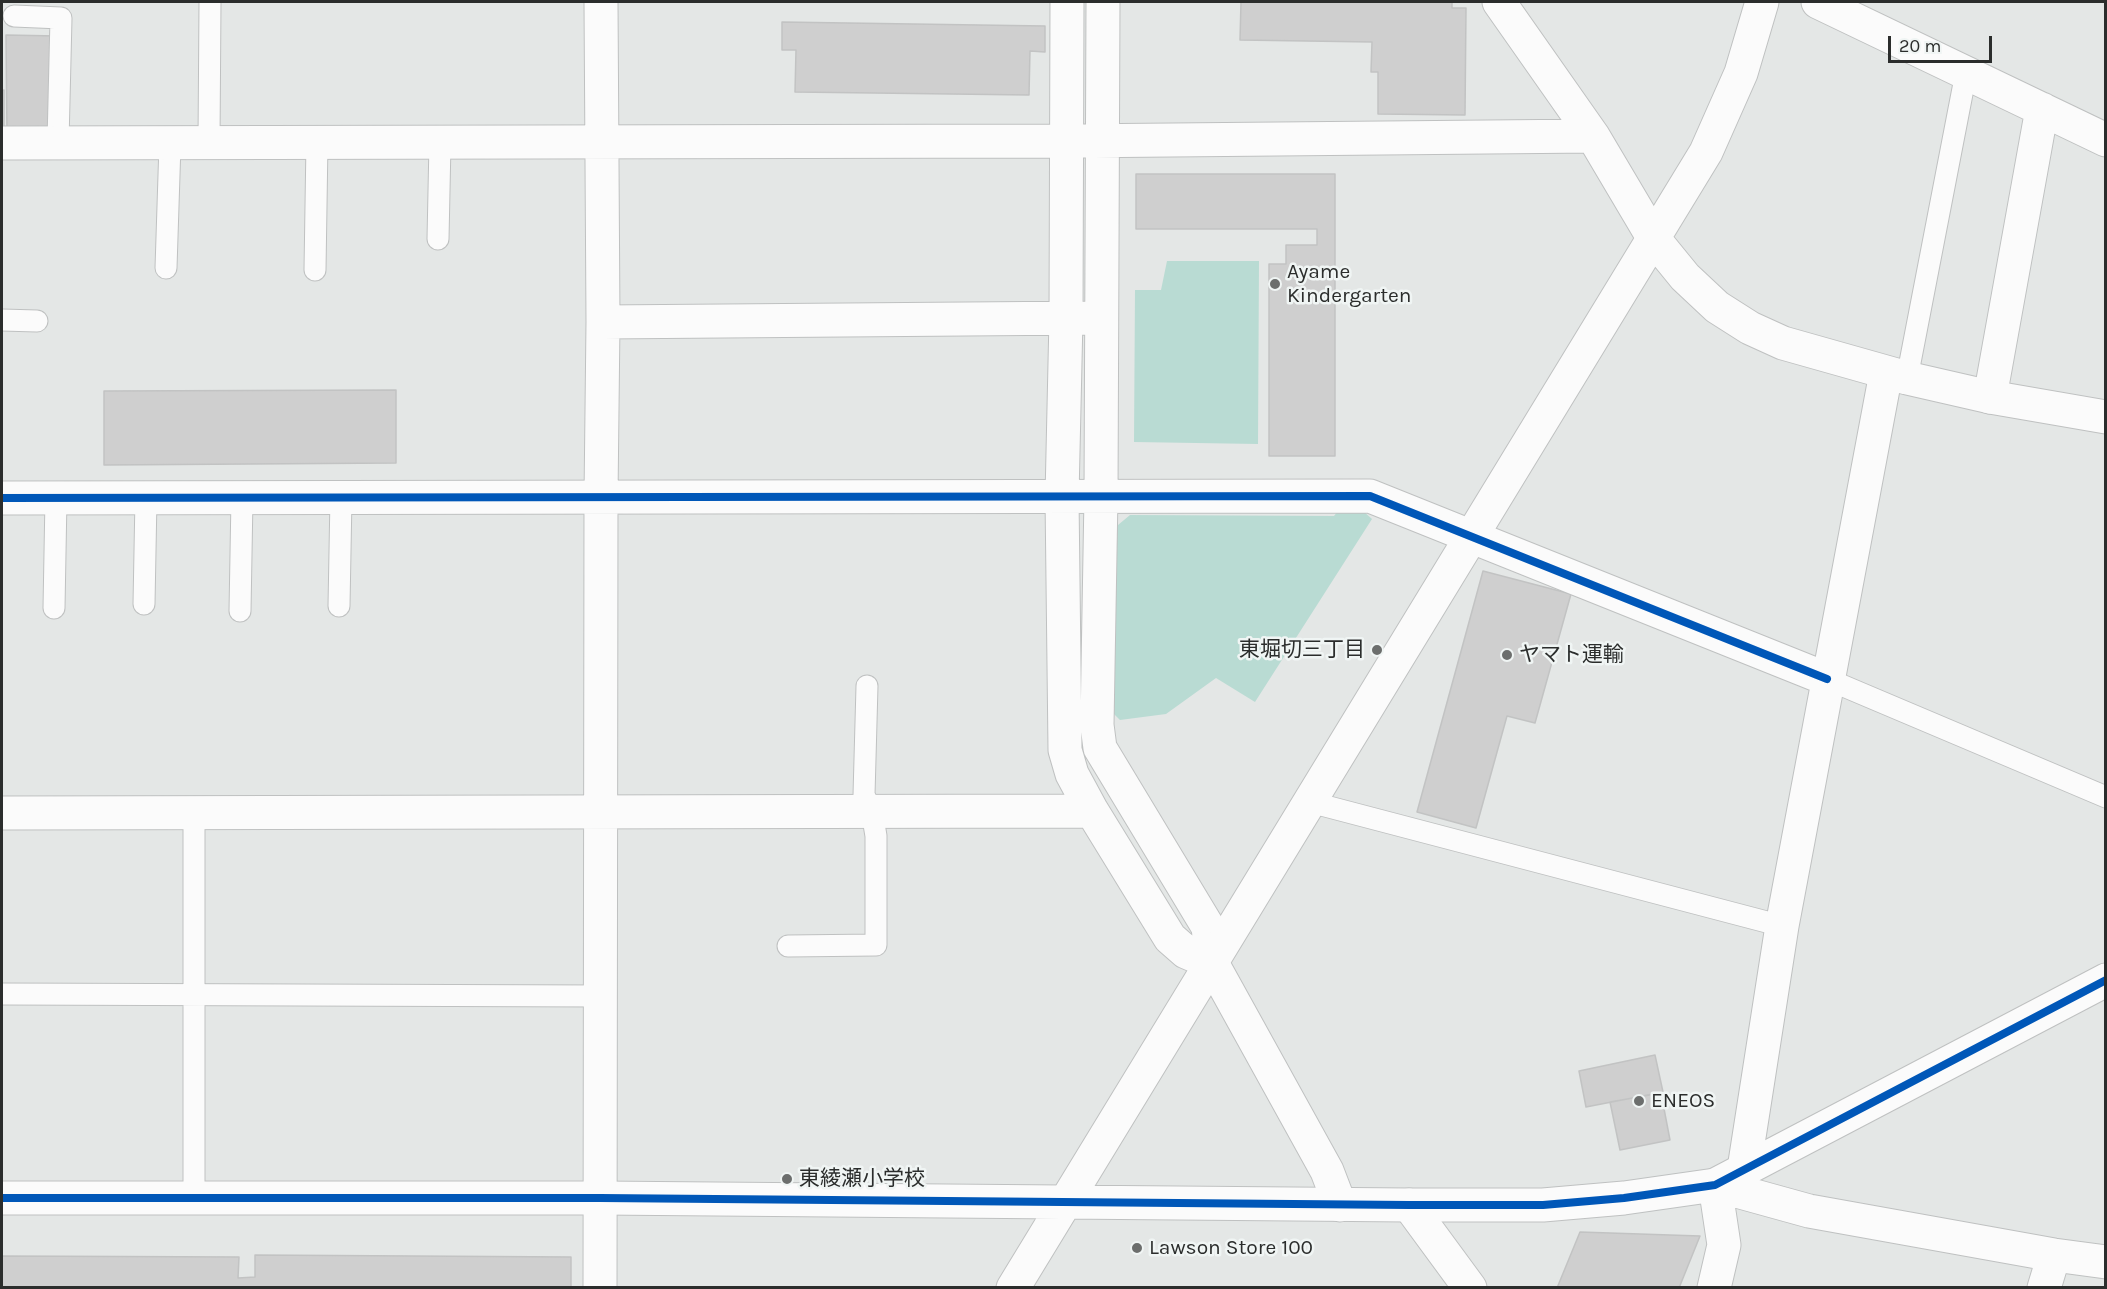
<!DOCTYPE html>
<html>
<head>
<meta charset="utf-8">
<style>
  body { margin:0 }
  #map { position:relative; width:2107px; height:1289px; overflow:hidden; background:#e4e7e6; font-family:Karla,sans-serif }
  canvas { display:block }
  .frame { position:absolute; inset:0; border:3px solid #2b2d2c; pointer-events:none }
  .scale { position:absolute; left:1888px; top:36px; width:104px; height:27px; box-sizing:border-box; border:3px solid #2b2d2c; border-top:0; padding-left:8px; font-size:18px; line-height:21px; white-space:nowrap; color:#2b2d2c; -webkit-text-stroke:4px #f0f5f4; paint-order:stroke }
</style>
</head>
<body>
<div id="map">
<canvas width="2107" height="1289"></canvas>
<div class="frame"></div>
<div class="scale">20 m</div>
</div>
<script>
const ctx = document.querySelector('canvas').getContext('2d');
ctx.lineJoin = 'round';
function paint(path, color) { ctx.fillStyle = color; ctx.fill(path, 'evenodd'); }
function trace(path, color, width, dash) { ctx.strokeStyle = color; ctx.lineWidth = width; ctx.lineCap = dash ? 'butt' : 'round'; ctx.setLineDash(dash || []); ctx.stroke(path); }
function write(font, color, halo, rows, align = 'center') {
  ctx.font = font + ' Karla,"Noto Sans JP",sans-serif'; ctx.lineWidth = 5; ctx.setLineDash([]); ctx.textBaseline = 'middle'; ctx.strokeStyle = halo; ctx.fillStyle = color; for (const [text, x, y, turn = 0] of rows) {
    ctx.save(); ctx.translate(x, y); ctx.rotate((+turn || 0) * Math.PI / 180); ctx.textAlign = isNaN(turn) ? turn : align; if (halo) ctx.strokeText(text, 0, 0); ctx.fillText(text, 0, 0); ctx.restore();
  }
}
paint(new Path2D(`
  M 1167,261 L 1259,261 L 1258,444 L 1134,442 L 1135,290 L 1161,290 Z
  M 1338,511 L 1363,511 L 1372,519 L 1255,702 L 1216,678 L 1166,714 L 1120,720 L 1109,709 L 1112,530 L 1130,515 L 1334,516 Z`), '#b9dbd3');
const building = new Path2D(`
  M 1241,2 L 1452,2 L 1452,8 L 1466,8 L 1465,115 L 1378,114 L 1378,72 L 1371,72 L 1372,42 L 1240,40 Z
  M 782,22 L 1045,26 L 1045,52 L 1030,51 L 1029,95 L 795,92 L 796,50 L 782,50 Z
  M 6,35 L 57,36 L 55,136 L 7,136 Z
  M 2,90 L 4,90 L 4,133 L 2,133 Z
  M 1136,174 L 1335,174 L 1335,456 L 1269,456 L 1269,264 L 1286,264 L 1286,245 L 1317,245 L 1317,229 L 1136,229 Z
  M 396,390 L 396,463 L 104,465 L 104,391 Z
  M 1483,571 L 1571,594 L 1535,723 L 1507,716 L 1476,828 L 1417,812 Z
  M 1655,1055 L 1663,1092 L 1586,1107 L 1579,1071 Z
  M 1661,1093 L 1670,1140 L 1620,1150 L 1610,1102 Z
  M 1580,1232 L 1700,1236 L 1679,1288 L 1557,1288 Z
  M 255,1255 L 571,1257 L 571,1288 L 2,1288 L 2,1256 L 239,1257 L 238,1278 L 255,1277 Z`);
paint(building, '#cfcfcf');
trace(building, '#c2c3c3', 1.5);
const lane = new Path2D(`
  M 14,16 L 61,18 L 58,142
  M 209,142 L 210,2
  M 438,239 L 440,143
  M 166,268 L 170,144
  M 315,270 L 317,142
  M 2,320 L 37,321
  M 1907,378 L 1966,73
  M 144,604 L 146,498
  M 339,606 L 341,497
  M 54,608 L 56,498
  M 240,611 L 242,498
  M 1827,679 L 2106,797
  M 1310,802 L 1782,926
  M 194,812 L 194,1198
  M 788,946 L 876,945 L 876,836 L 872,812 L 864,795 L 867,686
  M 2,994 L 601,996`);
const street = new Path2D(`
  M 1067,2 L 1066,318 L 1062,497 L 1065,750 L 1072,774 L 1092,811 L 1170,938 L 1186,952 L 1212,963
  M 1103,2 L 1101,496 L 1097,725 L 1100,748 L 1208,927 L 1212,963 L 1327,1171 L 1340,1205
  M 1499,2 L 1593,136 L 1654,239
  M 1818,2 L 2106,140
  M 2,143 L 1067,141 L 1593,136
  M 603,322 L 1087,318
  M 1990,397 L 2042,109
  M 2,498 L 1370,496 L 1827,679
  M 2,813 L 1092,811
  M 1744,1169 L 1782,926 L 1886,373
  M 1409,1205 L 1470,1288
  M 600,1288 L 601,497 L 603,322 L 601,2
  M 1714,1288 L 1724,1245 L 1715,1185 L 1809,1211 L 2054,1255 L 2106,1262
  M 2044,1288 L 2054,1255`);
const secondary = new Path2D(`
  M 1654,239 L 1685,277 L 1717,307 L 1750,328 L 1783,343 L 1907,378 L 1990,397 L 2106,417
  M 2,1198 L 600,1198 L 1409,1205 L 1543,1205 L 1624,1198 L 1715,1185 L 2106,980
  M 1013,1288 L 1706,152 L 1741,73 L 1762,2`);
trace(lane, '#bfc1c1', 23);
trace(street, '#bfc1c1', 35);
trace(secondary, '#bfc1c1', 35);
trace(lane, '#fbfbfb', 21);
trace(street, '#fbfbfb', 33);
trace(secondary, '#fbfbfb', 33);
trace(new Path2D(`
  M 2,498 L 1370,496 L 1827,679
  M 2,1198 L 600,1198 L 1409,1205 L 1543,1205 L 1624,1198 L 1715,1185 L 2106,980`), '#0057b8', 8);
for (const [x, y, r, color] of [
  [1275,284,6,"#6c6e6d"],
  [1377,650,6,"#6c6e6d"],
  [1507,655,6,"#6c6e6d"],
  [1639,1101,6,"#6c6e6d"],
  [787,1179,6,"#6c6e6d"],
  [1137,1248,6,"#6c6e6d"]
]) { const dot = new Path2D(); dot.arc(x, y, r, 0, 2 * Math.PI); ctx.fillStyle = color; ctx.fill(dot); trace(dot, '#f0f5f4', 2); }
write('21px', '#2b2d2c', '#f0f5f4', [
  ["Ayame",1287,272],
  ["Kindergarten",1287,296],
  ["東堀切三丁目",1365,650,"right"],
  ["ヤマト運輸",1519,655],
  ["ENEOS",1651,1101],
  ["東綾瀬小学校",799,1179],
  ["Lawson Store 100",1149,1248]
], 'left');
</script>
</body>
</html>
